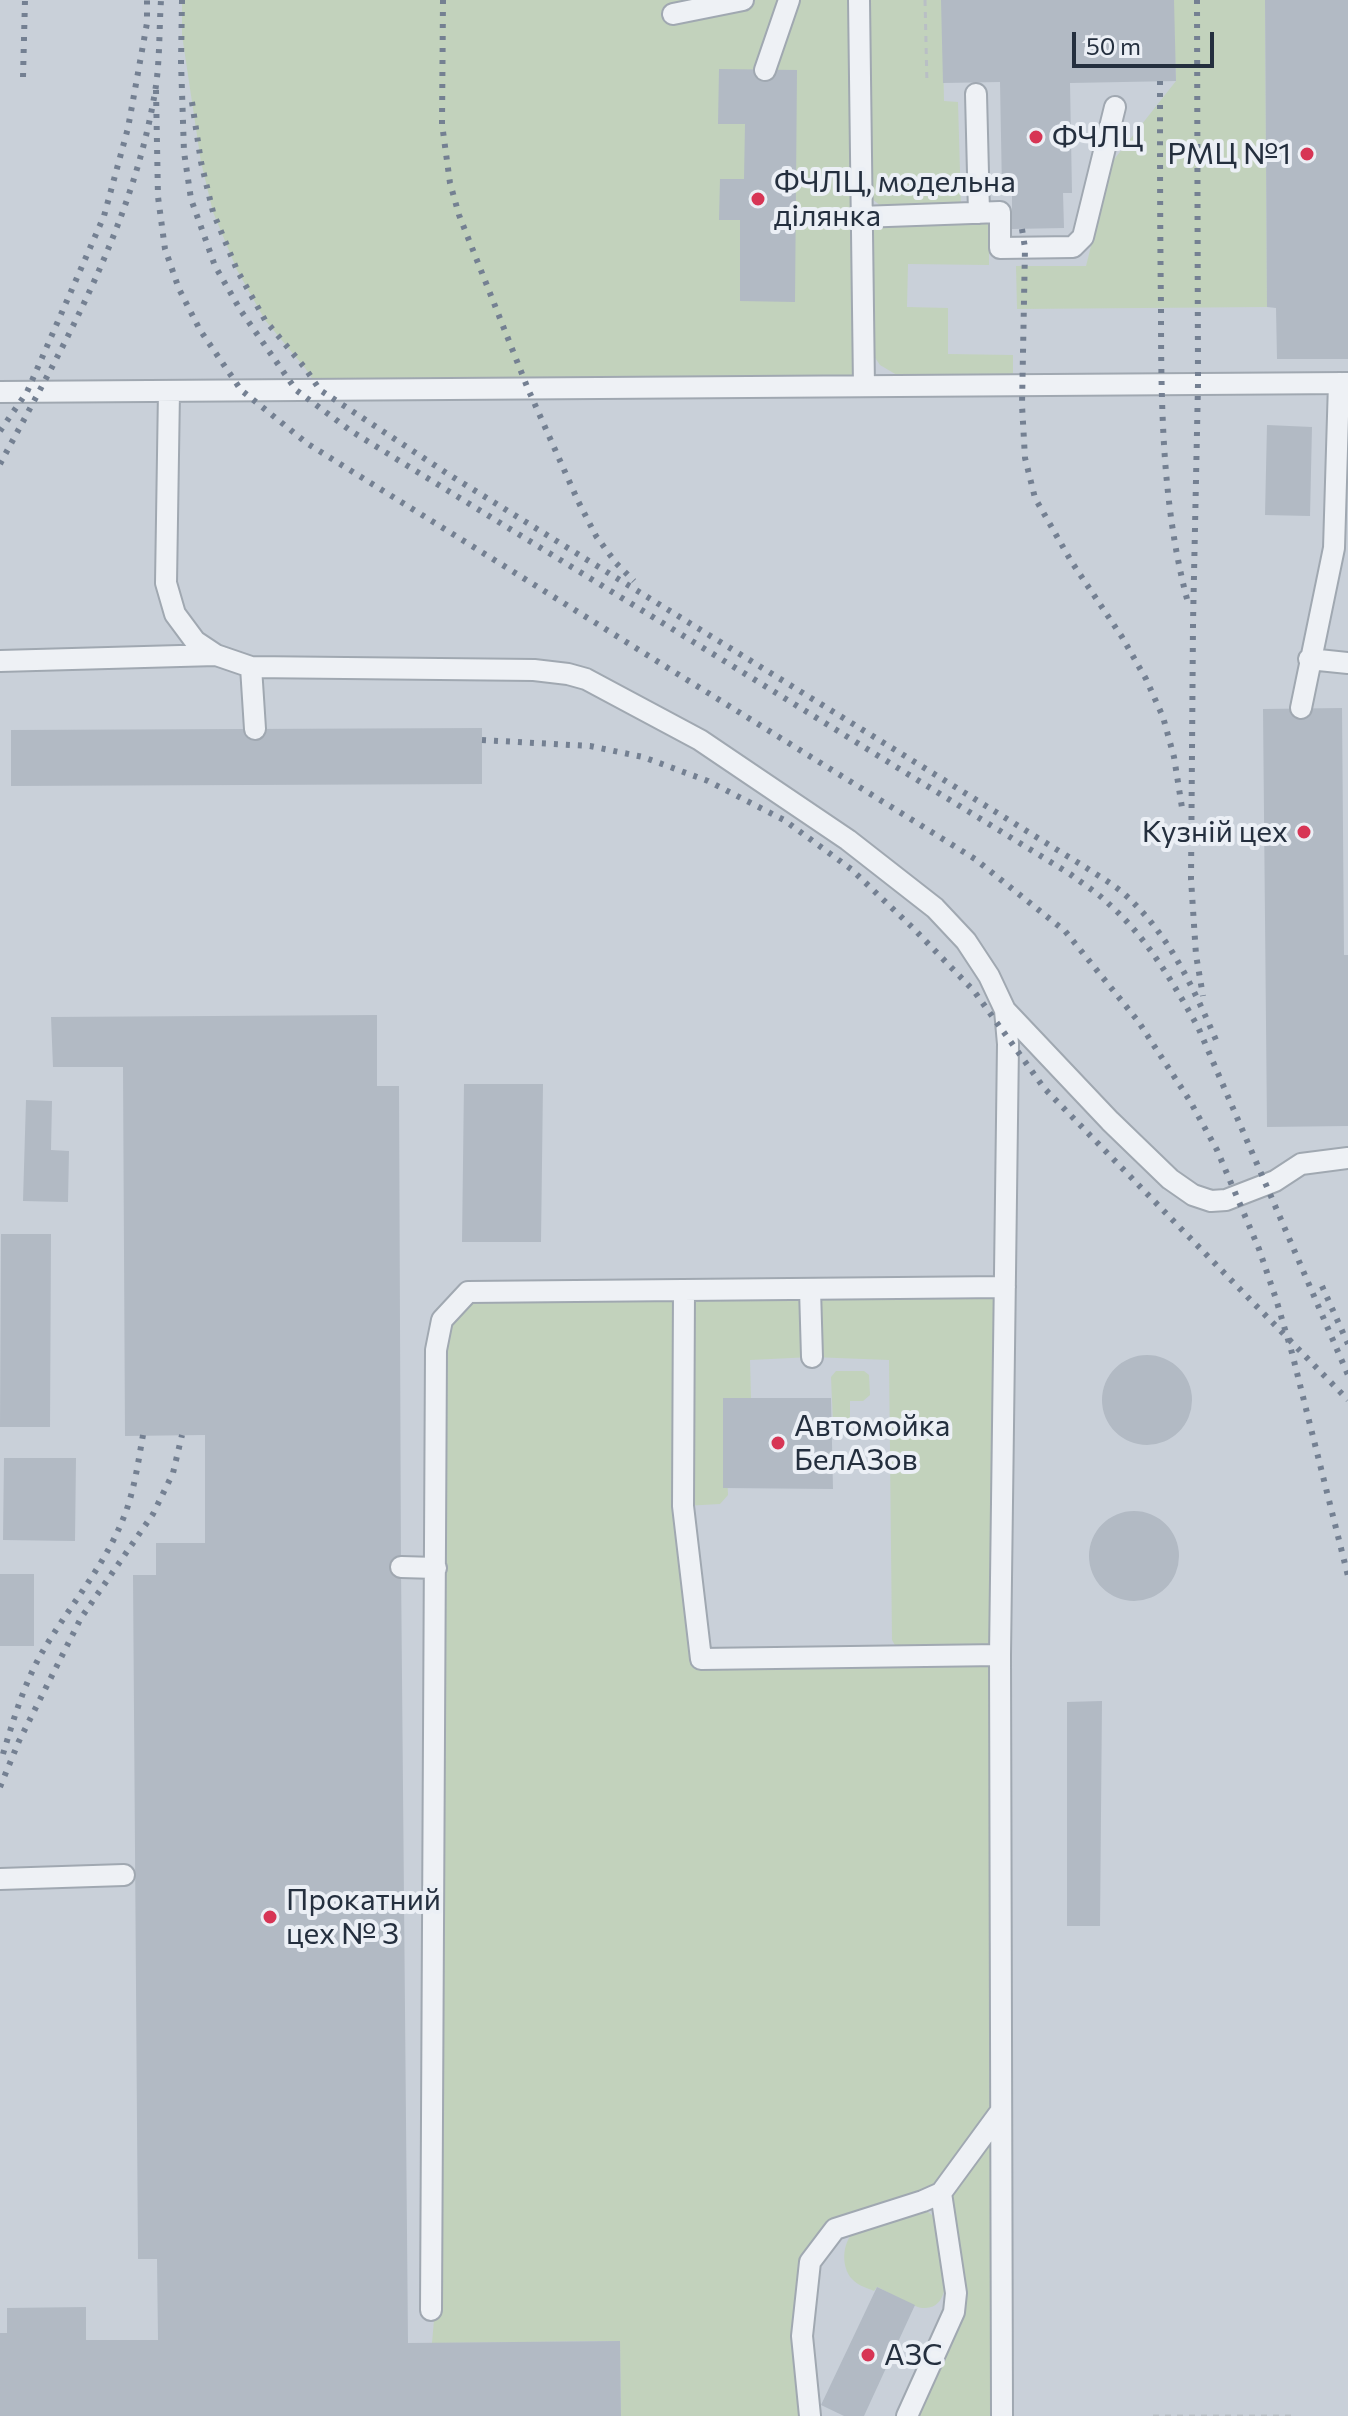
<!DOCTYPE html>
<html>
<head>
<meta charset="utf-8">
<style>
  body { margin:0 }
  #map { position:relative; width:1348px; height:2416px; overflow:hidden; background:#dbe1e7; font-family:Commissioner,sans-serif }
  canvas { display:block }
  .scale { position:absolute; left:1072px; top:32px; width:142px; height:36px; box-sizing:border-box; border:4px solid #242f3e; border-top:0; padding-left:10px; font-size:24px; line-height:28px; white-space:nowrap; color:#242f3e; -webkit-text-stroke:6px #ebeff5; paint-order:stroke }
</style>
</head>
<body>
<div id="map">
<canvas width="1348" height="2416"></canvas>
<div class="scale">50 m</div>
</div>
<script>
const ctx = document.querySelector('canvas').getContext('2d');
ctx.lineJoin = 'round';
function paint(path, color) { ctx.fillStyle = color; ctx.fill(path, 'evenodd'); }
function trace(path, color, width, dash) { ctx.strokeStyle = color; ctx.lineWidth = width; ctx.lineCap = dash ? 'butt' : 'round'; ctx.setLineDash(dash || []); ctx.stroke(path); }
function write(font, color, halo, rows, align = 'center') {
  ctx.font = font + ' Commissioner,sans-serif'; ctx.lineWidth = 8; ctx.setLineDash([]); ctx.textBaseline = 'middle'; ctx.strokeStyle = halo; ctx.fillStyle = color; for (const [text, x, y, turn = 0] of rows) {
    ctx.save(); ctx.translate(x, y); ctx.rotate((+turn || 0) * Math.PI / 180); ctx.textAlign = isNaN(turn) ? turn : align; if (halo) ctx.strokeText(text, 0, 0); ctx.fillText(text, 0, 0); ctx.restore();
  }
}
paint(new Path2D(`
  M 0,0 L 1348,0 L 1348,2416 L 0,2416 Z`), '#c9d0d9');
paint(new Path2D(`
  M 182,0 L 860,0 L 864,386 L 320,390 L 305,368 L 265,320 L 237,270 L 213,212 L 201,162 L 182,35 Z
  M 870,0 L 942,0 L 944,101 L 958,102 L 961,207 L 885,209 L 872,199 L 870,193 Z
  M 1173,0 L 1265,0 L 1267,307 L 1017,309 L 1016,266 L 1086,266 L 1112,162 L 1176,81 Z
  M 989,219 L 989,265 L 908,264 L 907,307 L 948,308 L 948,354 L 1013,355 L 1013,378 L 897,375 L 880,365 L 869,349 L 869,232 L 881,224 Z
  M 1005,1287 L 1002,2416 L 907,2416 L 954,2312 L 941,2194 L 835,2229 L 810,2262 L 810,2416 L 621,2416 L 620,2341 L 432,2343 L 435,2309 L 436,1350 L 468,1292 ZM 812,1357 L 889,1360 L 892,1640 L 896,1647 L 700,1659 L 684,1506 L 720,1504 L 728,1495 L 723,1398 L 751,1398 L 750,1360 Z
  M 836,1371 L 864,1371 L 869,1375 L 870,1395 L 863,1401 L 850,1401 L 850,1423 L 833,1423 L 831,1377 Z
  M 919,2211 L 928,2212 L 940,2221 C 942,2242 960,2310 923,2308 C 911,2307 889,2292 877,2287 L 874,2291 C 867,2288 857,2285 852,2279 C 840,2266 842,2239 858,2228 C 867,2223 906,2214 919,2211 Z`), '#c2d2bc');
paint(new Path2D(`
  M 941,0 L 1174,0 L 1176,81 L 1070,83 L 1072,193 L 1063,193 L 1064,228 L 1012,229 L 1012,190 L 1002,190 L 1000,82 L 943,83 Z
  M 1265,0 L 1348,0 L 1348,359 L 1277,359 L 1276,308 L 1267,307 Z
  M 719,69 L 797,70 L 795,302 L 740,301 L 740,220 L 719,220 L 720,179 L 744,179 L 745,124 L 718,124 Z
  M 1267,425 L 1312,427 L 1310,516 L 1265,515 Z
  M 1342,708 L 1344,955 L 1348,955 L 1348,1126 L 1267,1127 L 1263,709 Z
  M 482,728 L 482,784 L 11,786 L 11,730 Z
  M 377,1015 L 377,1086 L 399,1086 L 401,1567 L 408,2343 L 620,2341 L 621,2416 L 0,2416 L 0,2333 L 7,2333 L 7,2308 L 86,2307 L 86,2340 L 158,2340 L 157,2259 L 138,2259 L 133,1575 L 156,1575 L 156,1543 L 205,1543 L 205,1435 L 125,1436 L 123,1067 L 53,1067 L 51,1017 Z
  M 464,1084 L 543,1084 L 541,1242 L 462,1242 Z
  M 26,1100 L 52,1101 L 51,1150 L 69,1151 L 68,1202 L 23,1201 Z
  M 1,1234 L 51,1234 L 50,1427 L 0,1427 Z
  M1102 1400a45 45 0 1 1 90 0a45 45 0 1 1-90 0Z
  M 723,1398 L 831,1398 L 833,1489 L 723,1488 Z
  M 4,1458 L 76,1458 L 75,1541 L 3,1540 Z
  M1089 1556a45 45 0 1 1 90 0a45 45 0 1 1-90 0Z
  M 0,1574 L 34,1574 L 34,1646 L 0,1646 Z
  M 1102,1701 L 1100,1926 L 1067,1926 L 1067,1702 Z
  M 877,2287 L 915,2305 L 864,2416 L 844,2416 L 821,2405 Z`), '#b2bac4');
const minor = new Path2D(`
  M 859,0 L 864,386
  M 673,14 L 743,0
  M 765,70 L 789,0
  M 976,94 L 979,213
  M 860,217 L 1000,212 L 1000,248 L 1073,247 L 1083,237 L 1115,107
  M 169,391 L 166,583 L 175,614 L 195,641 L 216,655 L 251,667 L 534,670 L 568,674 L 586,679 L 700,740 L 848,840 L 935,908 L 966,941 L 989,976 L 1005,1010 L 1008,1044 L 1000,1655 L 1002,2416
  M 0,392 L 1348,383
  M 1309,659 L 1348,663
  M 0,661 L 216,655
  M 251,667 L 255,729
  M 1301,708 L 1334,548 L 1339,383
  M 1005,1010 L 1110,1121 L 1170,1179 L 1193,1195 L 1211,1201 L 1226,1200 L 1275,1181 L 1301,1164 L 1348,1158
  M 810,1289 L 812,1357
  M 684,1290 L 683,1506 L 701,1659 L 1000,1655
  M 401,1567 L 436,1568
  M 0,1879 L 124,1875
  M 431,2310 L 436,1350 L 442,1320 L 468,1292 L 1005,1287
  M 810,2416 L 802,2336 L 810,2262 L 835,2229 L 923,2201 L 941,2193 L 1001,2111
  M 907,2416 L 954,2312 L 956,2293 L 941,2193`);
trace(minor, '#a0a8b1', 24);
trace(new Path2D(`
  M 925,0 L 927,84
  M 1153,2416 L 1296,2416`), '#b9bfc5', 3, [6, 6]);
trace(minor, '#eef1f5', 20);
trace(new Path2D(`
  M 182,0 L 181,62 L 184,152 L 191,199 L 215,266 L 241,311 L 296,390 L 351,431 L 1070,874 C 1083,884 1098,893 1110,905 C 1148,939 1173,983 1198,1027 L 1348,1375
  M 443,0 L 442,124 L 450,183 L 459,215 L 528,389 L 578,501 L 596,536 L 616,563 L 634,581
  M 1197,0 L 1198,384 L 1193,623 L 1191,879 L 1196,955 L 1203,996
  M 23,77 L 25,0
  M 1160,81 C 1160,157 1160,232 1161,307 C 1161,405 1162,504 1187,599
  M 156,90 L 158,197 L 165,249 L 179,289 L 200,330 L 241,390 L 308,444 L 975,859 L 1065,931 L 1138,1021 L 1190,1101 L 1217,1150 L 1259,1249 L 1276,1299 L 1292,1353 L 1348,1576
  M 192,102 L 201,162 L 213,212 L 237,270 L 265,320 L 305,368 L 320,390 L 448,474 L 1085,867 C 1097,875 1111,883 1122,892 C 1168,932 1192,985 1216,1040
  M 1022,229 L 1025,248 L 1022,405 L 1025,458 L 1035,498 L 1071,561 L 1122,637 L 1146,679 L 1163,717 L 1174,757 L 1183,814
  M 0,431 L 27,392 L 104,216 L 128,128 L 147,23 L 147,0
  M 0,464 C 63,347 133,225 155,92 C 160,62 159,30 161,0
  M 482,740 L 590,746 L 643,757 L 708,781 L 784,820 L 851,869 L 914,929 L 974,991 L 1044,1088 L 1348,1400
  M 1322,1286 L 1348,1344
  M 3,1754 C 13,1721 23,1687 40,1656 C 66,1610 103,1569 123,1519 C 134,1493 138,1463 143,1435
  M 0,1787 L 19,1741 L 81,1618 L 153,1514 L 173,1473 L 182,1435`), '#748092', 6, [4, 8]);
for (const [x, y, r, color] of [
  [1036,137,8,"#d73555"],
  [1307,154,8,"#d73555"],
  [758,199,8,"#d73555"],
  [1304,832,8,"#d73555"],
  [778,1443,8,"#d73555"],
  [270,1917,8,"#d73555"],
  [868,2355,8,"#d73555"]
]) { const dot = new Path2D(); dot.arc(x, y, r, 0, 2 * Math.PI); ctx.fillStyle = color; ctx.fill(dot); trace(dot, '#ebeff5', 3); }
write('30px', '#242f3e', '#ebeff5', [
  ["ФЧЛЦ",1052,137],
  ["РМЦ №1",1291,154,"right"],
  ["ФЧЛЦ, модельна",774,182],
  ["ділянка",774,216],
  ["Кузній цех",1288,832,"right"],
  ["Автомойка",794,1426],
  ["БелАЗов",794,1460],
  ["Прокатний",286,1900],
  ["цех № 3",286,1934],
  ["АЗС",884,2355]
], 'left');
</script>
</body>
</html>
